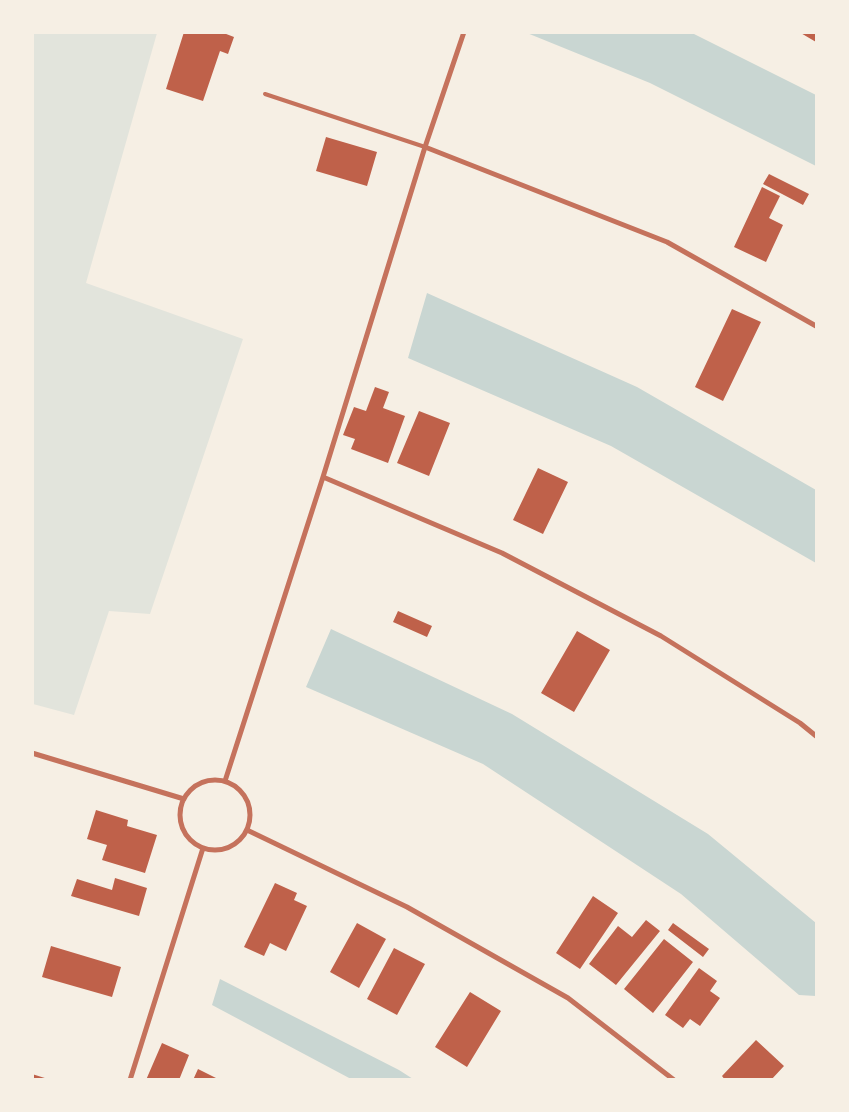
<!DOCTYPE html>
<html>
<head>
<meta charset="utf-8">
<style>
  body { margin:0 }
  #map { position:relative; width:849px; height:1112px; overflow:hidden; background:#f6efe4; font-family:"Golos Text",sans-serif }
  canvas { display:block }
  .frame { position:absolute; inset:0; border:34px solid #f6efe4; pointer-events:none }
</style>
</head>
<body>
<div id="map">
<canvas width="849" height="1112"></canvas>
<div class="frame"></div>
</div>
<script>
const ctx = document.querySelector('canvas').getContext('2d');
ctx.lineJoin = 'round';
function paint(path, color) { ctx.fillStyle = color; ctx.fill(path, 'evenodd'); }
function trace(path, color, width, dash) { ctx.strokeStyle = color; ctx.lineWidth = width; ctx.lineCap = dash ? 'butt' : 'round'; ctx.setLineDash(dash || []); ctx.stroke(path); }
paint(new Path2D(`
  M 33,32 L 157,33 L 86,283 L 243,339 L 150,614 L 109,611 L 74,715 L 33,704 Z`), '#e2e4dc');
paint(new Path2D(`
  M 527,33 L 692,33 L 816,95 L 816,166 L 650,83 Z
  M 427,293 L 637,387 L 816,490 L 816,563 L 611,446 L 408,358 Z
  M 331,629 L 512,714 L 708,834 L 816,923 L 816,996 L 799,995 L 681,894 L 483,764 L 306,687 Z
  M 220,979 L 399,1070 L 413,1079 L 351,1079 L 212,1005 Z`), '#c9d6d2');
paint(new Path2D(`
  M 184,32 L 221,32 L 234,37 L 228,54 L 220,51 L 203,101 L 166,89 Z
  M 799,32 L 816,32 L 816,42 Z
  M 326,137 L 377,152 L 367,186 L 316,171 Z
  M 769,174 L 809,194 L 803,205 L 763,184 Z
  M 762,187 L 780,196 L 769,218 L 783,225 L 766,262 L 734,247 Z
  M 732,309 L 761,322 L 723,401 L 695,387 Z
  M 375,387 L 389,392 L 383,408 L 405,416 L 388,463 L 351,449 L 355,439 L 343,435 L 354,407 L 366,411 Z
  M 419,411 L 450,423 L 429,476 L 397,463 Z
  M 538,468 L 568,482 L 543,534 L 513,520 Z
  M 398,611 L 432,626 L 427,637 L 393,622 Z
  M 577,631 L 610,650 L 574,712 L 541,693 Z
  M 96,810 L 128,820 L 127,826 L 157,835 L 145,873 L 102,860 L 107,845 L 87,839 Z
  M 115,878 L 147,888 L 139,916 L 71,896 L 77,879 L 112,890 Z
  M 275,883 L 297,893 L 294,900 L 307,906 L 286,951 L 270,943 L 264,956 L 244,947 Z
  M 593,896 L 618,913 L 580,969 L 556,953 Z
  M 646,920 L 660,931 L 616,985 L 589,964 L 618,926 L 632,937 Z
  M 357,923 L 386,939 L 359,988 L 330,972 Z
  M 673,923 L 709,949 L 703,957 L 668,930 Z
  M 664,939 L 693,962 L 653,1013 L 624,989 Z
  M 51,946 L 121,967 L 112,997 L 42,977 Z
  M 394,948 L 425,964 L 397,1015 L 367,999 Z
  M 699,968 L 717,981 L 710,991 L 720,998 L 700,1026 L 690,1019 L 683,1028 L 665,1015 Z
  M 470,992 L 501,1011 L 467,1067 L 435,1047 Z
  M 756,1040 L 784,1066 L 771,1080 L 725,1080 L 722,1076 Z
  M 162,1043 L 189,1055 L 179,1080 L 146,1080 Z
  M 198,1069 L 220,1080 L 193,1080 Z
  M 32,1074 L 48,1079 L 48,1080 L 32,1080 Z`), '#bf614a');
trace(new Path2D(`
  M 265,94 L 425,147`), '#c5725c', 4);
trace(new Path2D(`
  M 425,147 L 667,242 L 816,326
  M 323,477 L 502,553 L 661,636 L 800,723 L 816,736
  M 32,753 L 184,799
  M180 815a35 35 0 1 1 70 0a35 35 0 1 1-70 0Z
  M 225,781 L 323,477 L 425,147 L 464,32
  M 247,830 L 407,907 L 568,998 L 674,1080
  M 130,1080 L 203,848`), '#c5725c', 5);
</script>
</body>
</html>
